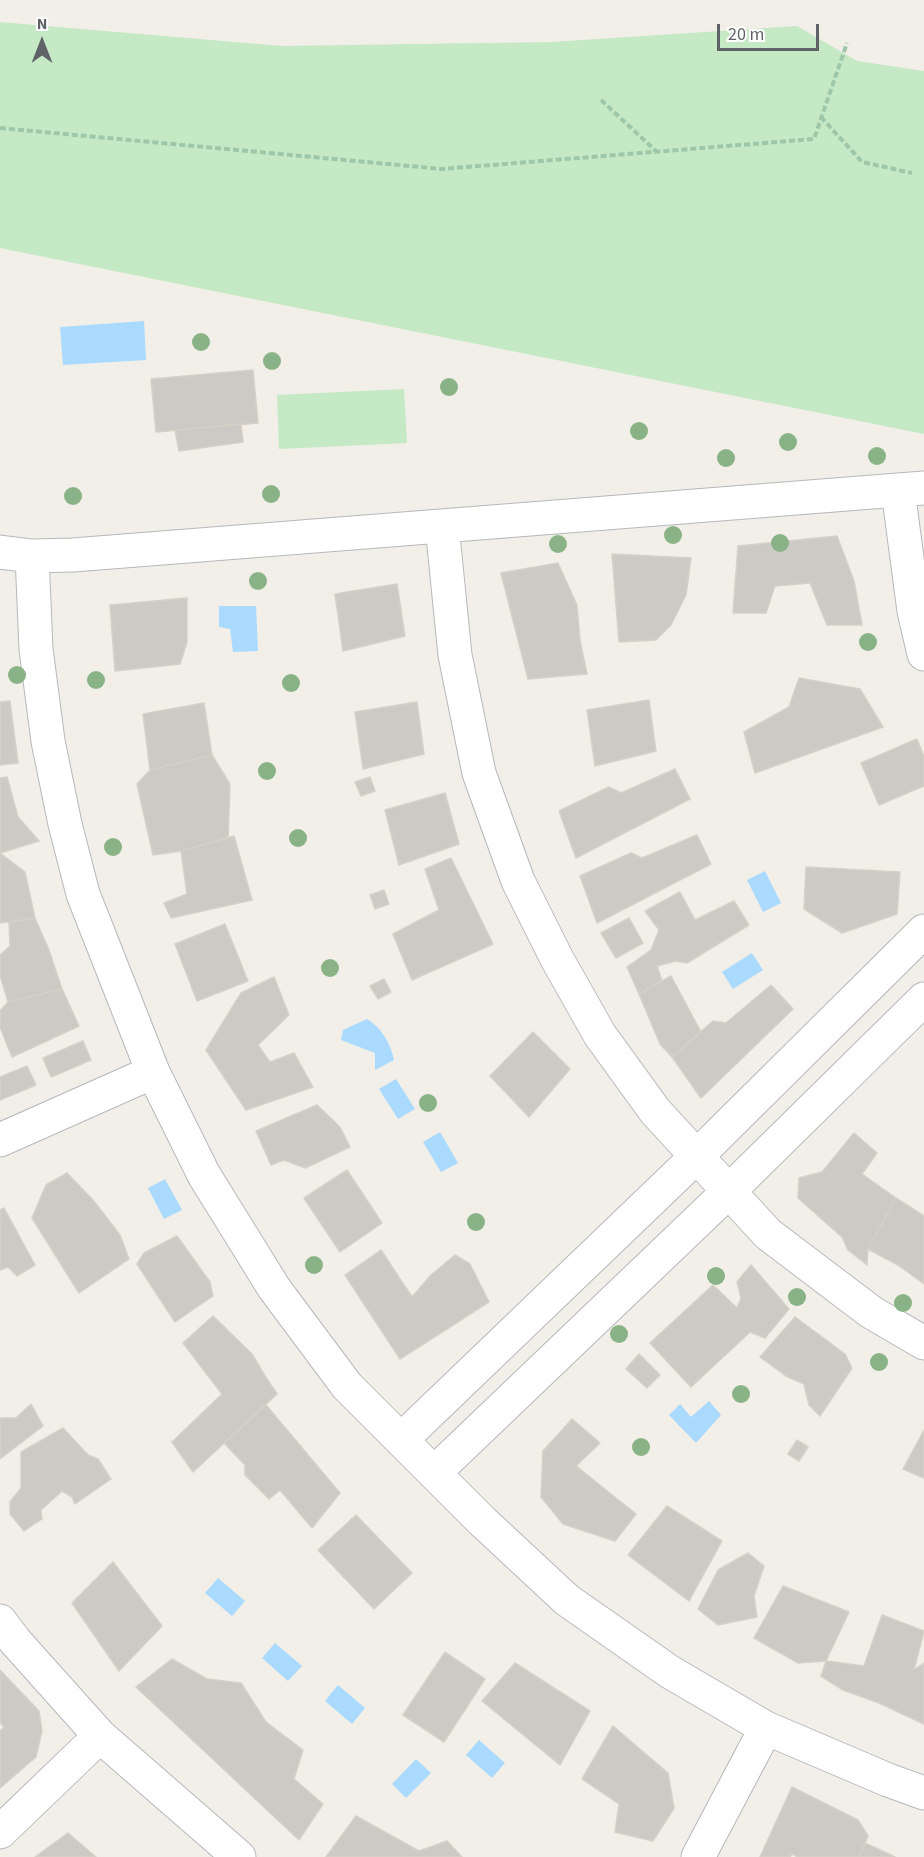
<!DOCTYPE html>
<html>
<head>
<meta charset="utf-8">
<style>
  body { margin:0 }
  #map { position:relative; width:924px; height:1857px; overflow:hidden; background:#f1efe8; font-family:"Source Sans 3",sans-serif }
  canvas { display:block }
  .north { position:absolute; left:12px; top:12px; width:60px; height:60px; -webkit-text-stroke:4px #fff; paint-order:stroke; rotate:0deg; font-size:16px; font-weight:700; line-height:24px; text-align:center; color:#5f6368 }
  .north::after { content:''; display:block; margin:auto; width:21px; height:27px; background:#5f6368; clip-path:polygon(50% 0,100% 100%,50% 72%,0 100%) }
  .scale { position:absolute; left:717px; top:24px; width:102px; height:27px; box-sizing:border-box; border:3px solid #5f6368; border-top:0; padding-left:8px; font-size:18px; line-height:21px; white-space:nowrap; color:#5f6368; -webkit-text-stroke:4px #fff; paint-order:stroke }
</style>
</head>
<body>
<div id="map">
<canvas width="924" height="1857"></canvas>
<div class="north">N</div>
<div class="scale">20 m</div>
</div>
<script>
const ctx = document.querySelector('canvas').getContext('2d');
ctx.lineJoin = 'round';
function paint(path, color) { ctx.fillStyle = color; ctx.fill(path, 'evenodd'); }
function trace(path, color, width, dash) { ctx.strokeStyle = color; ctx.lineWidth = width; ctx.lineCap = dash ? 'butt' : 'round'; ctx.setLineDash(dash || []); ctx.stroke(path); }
paint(new Path2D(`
  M 0,22 L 281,46 L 552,42 L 797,26 L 857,61 L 924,71 L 924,434 L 0,248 Z
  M 404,389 L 407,443 L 279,449 L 277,395 Z`), '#c5e8c5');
paint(new Path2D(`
  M 144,321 L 146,360 L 63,365 L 60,327 Z
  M 219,606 L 256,606 L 258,651 L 233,652 L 230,629 L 219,627 Z
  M 765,871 L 781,903 L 763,912 L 747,880 Z
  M 752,953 L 763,970 L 733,989 L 722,972 Z
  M 367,1019 C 381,1027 391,1044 394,1060 L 375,1070 L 375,1053 L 341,1040 L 343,1030 Z
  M 396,1079 L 415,1109 L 398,1119 L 379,1089 Z
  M 440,1132 L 458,1163 L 441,1172 L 423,1142 Z
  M 165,1179 L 182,1210 L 164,1219 L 148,1188 Z
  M 709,1401 L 721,1415 L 696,1443 L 669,1415 L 680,1404 L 691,1417 Z
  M 218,1578 L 245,1601 L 232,1616 L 205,1593 Z
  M 275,1643 L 302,1666 L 288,1681 L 262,1658 Z
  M 338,1685 L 365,1708 L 352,1724 L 325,1701 Z
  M 479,1740 L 505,1763 L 492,1778 L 466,1755 Z
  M 416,1759 L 431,1773 L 406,1798 L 392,1784 Z`), '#aadaff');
const building = new Path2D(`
  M 253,370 L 258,423 L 156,432 L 151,379 Z
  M 241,424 L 243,442 L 179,451 L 175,430 Z
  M 837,536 L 854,581 L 862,625 L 827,625 L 810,583 L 775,586 L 766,613 L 733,613 L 738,546 Z
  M 612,554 L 691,558 L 686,595 L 671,625 L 656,640 L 619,642 Z
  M 558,563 L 577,605 L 580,640 L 587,674 L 528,679 L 501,573 Z
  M 397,584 L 405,636 L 343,651 L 335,594 Z
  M 187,598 L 187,642 L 180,664 L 115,671 L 110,605 Z
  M 799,678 L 860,689 L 883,727 L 755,773 L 744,732 L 789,707 Z
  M 649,700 L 656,751 L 595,766 L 587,710 Z
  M 10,701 L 18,763 L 0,765 L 0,702 Z
  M 417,702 L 424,754 L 363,769 L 355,712 Z
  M 204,703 L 212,755 L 150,770 L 143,714 Z
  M 917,739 L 924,757 L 924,786 L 879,805 L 861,763 Z
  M 212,755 L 230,784 L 228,838 L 181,851 L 153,855 L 137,784 L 150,770 Z
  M 675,769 L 690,799 L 576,858 L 559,811 L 609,787 L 621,793 Z
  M 7,777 L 18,817 L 39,841 L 0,853 L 0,778 Z
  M 370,777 L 375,791 L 361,796 L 355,782 Z
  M 445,793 L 459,844 L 399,865 L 385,810 Z
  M 697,835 L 711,864 L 597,923 L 580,876 L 631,853 L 642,858 Z
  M 234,836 L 252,900 L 171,918 L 164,903 L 187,894 L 181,851 Z
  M 0,853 L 25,872 L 35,918 L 0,923 Z
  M 451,858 L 493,944 L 412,980 L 393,934 L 439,910 L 425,869 Z
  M 806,867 L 900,872 L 897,914 L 842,933 L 804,909 Z
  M 384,890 L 389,904 L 375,909 L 370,895 Z
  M 680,892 L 695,920 L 734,901 L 749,925 L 687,963 L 676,961 L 657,966 L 662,981 L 639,994 L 627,967 L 651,950 L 659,930 L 645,911 Z
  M 35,918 L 49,950 L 62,989 L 8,1002 L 0,975 L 0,955 L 10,946 L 9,922 Z
  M 629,918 L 643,943 L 616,958 L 601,933 Z
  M 225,924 L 248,981 L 197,1001 L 175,944 Z
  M 671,976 L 701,1032 L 672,1057 L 660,1044 L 639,994 Z
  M 274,977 L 289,1015 L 258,1045 L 270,1062 L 294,1053 L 313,1087 L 246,1110 L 206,1050 L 241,993 Z
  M 384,979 L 391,992 L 378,999 L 370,986 Z
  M 771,985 L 793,1009 L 701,1098 L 672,1057 L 713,1021 L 726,1023 Z
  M 62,989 L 79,1026 L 12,1057 L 0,1027 L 0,1011 L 8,1002 Z
  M 533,1032 L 570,1069 L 529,1117 L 490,1076 Z
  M 83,1041 L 91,1060 L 51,1077 L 43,1058 Z
  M 27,1066 L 36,1085 L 0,1100 L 0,1077 Z
  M 317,1105 L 340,1127 L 350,1147 L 305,1168 L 284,1160 L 271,1165 L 256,1131 Z
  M 854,1133 L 877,1153 L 862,1174 L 896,1198 L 868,1249 L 867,1265 L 848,1250 L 842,1237 L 798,1198 L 799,1178 L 822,1172 Z
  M 347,1170 L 382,1223 L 340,1252 L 304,1198 Z
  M 67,1173 L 93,1200 L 120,1235 L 129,1259 L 79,1293 L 32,1218 L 46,1185 Z
  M 896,1198 L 924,1216 L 924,1284 L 898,1265 L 868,1249 Z
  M 4,1208 L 35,1265 L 17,1276 L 8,1267 L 0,1270 L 0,1210 Z
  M 177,1236 L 210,1282 L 213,1296 L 175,1322 L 137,1264 L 144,1253 Z
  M 381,1250 L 412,1297 L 430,1276 L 455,1255 L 470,1264 L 489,1302 L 400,1359 L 345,1275 Z
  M 751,1265 L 789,1309 L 765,1338 L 750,1332 L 691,1387 L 650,1343 L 713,1285 L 737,1308 L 741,1298 L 737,1282 Z
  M 213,1316 L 252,1354 L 265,1376 L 277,1394 L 193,1472 L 172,1442 L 222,1394 L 183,1343 Z
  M 795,1317 L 845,1354 L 852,1368 L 820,1416 L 809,1405 L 804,1384 L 786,1376 L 760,1357 Z
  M 639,1354 L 660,1375 L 647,1388 L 626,1369 Z
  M 31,1404 L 43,1426 L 0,1459 L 0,1418 L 16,1418 Z
  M 266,1405 L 340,1493 L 312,1528 L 280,1490 L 269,1499 L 245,1475 L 245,1465 L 224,1443 Z
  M 572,1419 L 600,1443 L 576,1466 L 636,1514 L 615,1541 L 563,1524 L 541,1497 L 543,1451 Z
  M 63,1428 L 88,1455 L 98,1459 L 111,1479 L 75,1504 L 72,1497 L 62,1491 L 41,1510 L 42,1519 L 24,1531 L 10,1514 L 10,1502 L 21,1488 L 21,1452 Z
  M 924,1430 L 924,1478 L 903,1469 Z
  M 797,1440 L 808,1447 L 799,1461 L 788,1454 Z
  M 667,1506 L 722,1541 L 689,1601 L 628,1555 Z
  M 356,1515 L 412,1573 L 374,1609 L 318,1550 Z
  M 748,1553 L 764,1566 L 754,1596 L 757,1617 L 718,1625 L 698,1609 L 718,1570 Z
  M 113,1562 L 162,1626 L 119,1671 L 72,1603 Z
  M 783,1586 L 849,1612 L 826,1661 L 798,1663 L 754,1638 Z
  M 882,1615 L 924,1631 L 914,1670 L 924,1663 L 924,1724 L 879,1703 L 843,1690 L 821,1676 L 826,1661 L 864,1666 Z
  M 445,1652 L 485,1679 L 444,1742 L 403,1715 Z
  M 172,1659 L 207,1679 L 241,1683 L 266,1722 L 303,1750 L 294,1779 L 323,1804 L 299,1840 L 136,1687 Z
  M 515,1663 L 590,1711 L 560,1765 L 482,1701 Z
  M 0,1670 L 39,1711 L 42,1731 L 36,1757 L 0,1788 L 0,1731 L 4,1727 L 0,1722 Z
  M 613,1726 L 668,1773 L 674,1808 L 653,1841 L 615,1832 L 619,1804 L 582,1779 Z
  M 792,1787 L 858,1820 L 868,1836 L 859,1857 L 798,1857 L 792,1854 L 790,1857 L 760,1857 Z
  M 356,1816 L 419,1851 L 447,1841 L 462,1857 L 326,1857 Z
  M 68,1833 L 96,1857 L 35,1857 Z
  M 865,1843 L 895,1857 L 859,1857 Z`);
paint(building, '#cccac5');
trace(building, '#d6d1c6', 1.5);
const minor = new Path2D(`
  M 898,490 L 914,611 L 924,654
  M 442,526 L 455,655 L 479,773 L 518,881 L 557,959 L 600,1035 L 655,1111 L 768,1234 L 871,1312 L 924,1343
  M 0,552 L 32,556 L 73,555 L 924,488
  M 32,556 L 36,649 L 48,741 L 65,824 L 83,894 L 153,1072 L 204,1175 L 274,1288 L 347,1386 L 481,1520 L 567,1600 L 670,1672 L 766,1728 L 888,1780 L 924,1793
  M 0,1140 L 153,1072
  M 401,1440 L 697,1156 L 924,931
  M 434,1473 L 729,1191 L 924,999
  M 0,1621 L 15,1641 L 100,1736 L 239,1857
  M 0,1832 L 100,1736
  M 698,1857 L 766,1728`);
trace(minor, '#b5b8bc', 35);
trace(new Path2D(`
  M 601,100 L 657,152
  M 821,117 L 862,162 L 912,173
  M 0,128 L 442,169 L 814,139 L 847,43`), '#9cc7a9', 4, [6, 3]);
trace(minor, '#fff', 33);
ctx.fillStyle = '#89b387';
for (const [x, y] of [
  [201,342],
  [272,361],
  [449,387],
  [639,431],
  [788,442],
  [877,456],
  [726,458],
  [271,494],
  [73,496],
  [673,535],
  [780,543],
  [558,544],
  [258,581],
  [868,642],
  [17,675],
  [96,680],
  [291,683],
  [267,771],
  [298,838],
  [113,847],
  [330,968],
  [428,1103],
  [476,1222],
  [314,1265],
  [716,1276],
  [797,1297],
  [903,1303],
  [619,1334],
  [879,1362],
  [741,1394],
  [641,1447]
]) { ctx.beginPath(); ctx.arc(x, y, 9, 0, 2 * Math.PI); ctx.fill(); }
</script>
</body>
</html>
